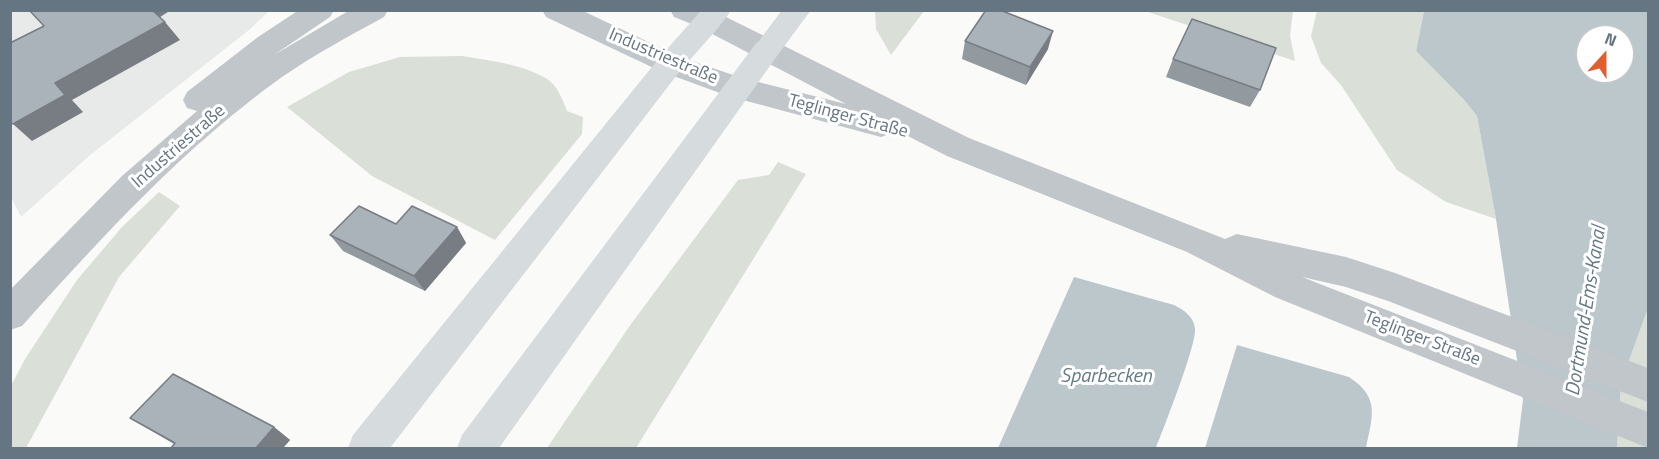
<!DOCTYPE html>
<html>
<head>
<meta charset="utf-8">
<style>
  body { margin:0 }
  #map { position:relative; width:1659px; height:459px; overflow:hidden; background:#fafaf8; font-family:"Titillium Web",sans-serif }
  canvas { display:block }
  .frame { position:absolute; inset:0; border:12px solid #657582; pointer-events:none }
  .north { position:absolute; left:1575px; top:24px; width:60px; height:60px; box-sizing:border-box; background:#fff; border:2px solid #c1c8cd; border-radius:50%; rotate:21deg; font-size:16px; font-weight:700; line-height:24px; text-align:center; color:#657582 }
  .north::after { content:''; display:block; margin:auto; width:21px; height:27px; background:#e15e31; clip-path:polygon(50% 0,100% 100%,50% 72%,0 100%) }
</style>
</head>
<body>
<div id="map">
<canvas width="1659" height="459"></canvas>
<div class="frame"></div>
<div class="north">N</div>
</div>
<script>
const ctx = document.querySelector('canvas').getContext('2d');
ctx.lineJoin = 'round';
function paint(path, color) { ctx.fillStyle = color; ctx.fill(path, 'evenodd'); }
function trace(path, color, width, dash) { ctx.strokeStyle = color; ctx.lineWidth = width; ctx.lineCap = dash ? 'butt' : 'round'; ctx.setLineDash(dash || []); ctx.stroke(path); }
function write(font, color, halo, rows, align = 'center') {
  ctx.font = font + ' "Titillium Web",sans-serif'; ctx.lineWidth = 6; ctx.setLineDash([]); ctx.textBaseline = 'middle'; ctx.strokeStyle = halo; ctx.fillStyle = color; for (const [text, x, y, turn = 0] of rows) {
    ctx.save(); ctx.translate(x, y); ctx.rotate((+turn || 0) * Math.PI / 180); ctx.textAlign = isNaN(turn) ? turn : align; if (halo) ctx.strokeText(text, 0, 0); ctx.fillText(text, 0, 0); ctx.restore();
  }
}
paint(new Path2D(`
  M 11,11 L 269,11 L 249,30 L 89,156 L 21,217 L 11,197 Z`), '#e8e9e9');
paint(new Path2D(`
  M 875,11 L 875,10 L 924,11 L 891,55 L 876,29 Z
  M 1145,11 L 1293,11 L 1290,35 L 1295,61 Z
  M 1317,11 L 1424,11 L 1416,51 L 1465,101 L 1477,116 L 1496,219 L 1446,202 L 1397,170 L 1341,85 L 1321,63 L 1311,36 Z
  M 463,56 C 490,61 523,64 547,79 C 557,85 563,100 567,111 L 583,117 L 582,134 L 495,240 L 372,176 L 287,107 L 349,72 L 400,57 Z
  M 778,162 L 806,174 L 636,448 L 547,448 L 631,324 L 738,180 L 769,175 Z
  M 159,192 L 180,206 L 119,277 L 26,448 L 11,448 L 11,386 L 25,359 L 77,280 L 122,227 Z
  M 1648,308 L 1648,448 L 1617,448 L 1621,383 Z`), '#dadfd7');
paint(new Path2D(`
  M 1424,11 L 1648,11 L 1648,308 L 1621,383 L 1617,448 L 1517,448 L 1523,400 L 1496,219 L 1477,116 L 1465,101 L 1416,51 ZM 1587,36 L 1623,36 L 1623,72 L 1587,72 Z
  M 1074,277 L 1174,305 C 1184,310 1193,316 1195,328 C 1197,344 1164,427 1156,448 L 998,448 Z
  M 1237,345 L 1349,377 C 1381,398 1372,417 1366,448 L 1205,448 Z`), '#bcc7cc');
paint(new Path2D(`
  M 299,10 L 334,10 L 330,17 L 274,55 L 350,10 L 388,10 L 384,17 C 349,36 314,55 282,77 C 184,147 102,237 22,326 L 10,330 L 10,290 L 122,176 L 197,111 L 187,108 L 183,100 L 187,92 L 258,37 Z
  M 542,10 L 581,10 L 680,57 L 742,78 L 846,104 L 699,27 L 674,17 L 670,10 L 712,10 L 969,138 L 1225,239 L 1237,234 L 1346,257 L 1395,273 L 1648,368 L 1648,402 L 1388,301 L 1346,287 L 1302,277 L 1648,412 L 1648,448 L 1275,297 L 1187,252 L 947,156 L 894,129 L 892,133 L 881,137 L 728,96 L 660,71 L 546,17 Z`), '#c1c6ca');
paint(new Path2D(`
  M 710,10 L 719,13 L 723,20 L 719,27 L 680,71 L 390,448 L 348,448 L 353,435 L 660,57 L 699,13 Z
  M 767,39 L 777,42 L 781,49 L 777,56 L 499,448 L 457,448 L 462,435 L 757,42 Z`), '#d6dbde');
paint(new Path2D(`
  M 701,10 L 731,10 C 722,25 716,32 699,27 L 695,20 Z
  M 782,10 L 811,10 L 777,56 L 767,59 L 757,56 L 753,49 Z`), '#d6dbde');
paint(new Path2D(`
  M 965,41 L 1048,49 L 1026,85 L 962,59 Z
  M 1173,59 L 1260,90 L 1250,107 L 1166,77 Z
  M 396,224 L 457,227 L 466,243 L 425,291 L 343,251 L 330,235 Z
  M 130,418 L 274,427 L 290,440 L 283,448 L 171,448 L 174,444 Z`), '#929a9f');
paint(new Path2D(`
  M 150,10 L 171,10 L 157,19 Z
  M 165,22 L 180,40 L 72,100 L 83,112 L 32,141 L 13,124 L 55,83 Z
  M 1053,31 L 1048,49 L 1026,85 L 1030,67 Z
  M 457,227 L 466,243 L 425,291 L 414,276 Z
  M 274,427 L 290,440 L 283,448 L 256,448 Z`), '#777d82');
const building = new Path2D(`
  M 29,10 L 152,10 L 165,22 L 55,83 L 65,95 L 13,124 L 10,122 L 10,43 L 44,26 Z
  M 986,10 L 1000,10 L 1053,31 L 1030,67 L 965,41 Z
  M 1192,19 L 1276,48 L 1260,90 L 1173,59 Z
  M 359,206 L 396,224 L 412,206 L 457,227 L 414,276 L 330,235 Z
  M 173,374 L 274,427 L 256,448 L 171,448 L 175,443 L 130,418 Z`);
paint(building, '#aab3b9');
trace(building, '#777d82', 1.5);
write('18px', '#657582', '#fff', [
  ["Industriestraße",663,57,23],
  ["Teglinger Straße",848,117,15],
  ["Industriestraße",179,147,-41],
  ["Teglinger Straße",1422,339,21]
]);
write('italic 20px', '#657a83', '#fff', [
  ["Dortmund-Ems-Kanal",1587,311,-81],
  ["Sparbecken",1106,377]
]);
</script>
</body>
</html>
